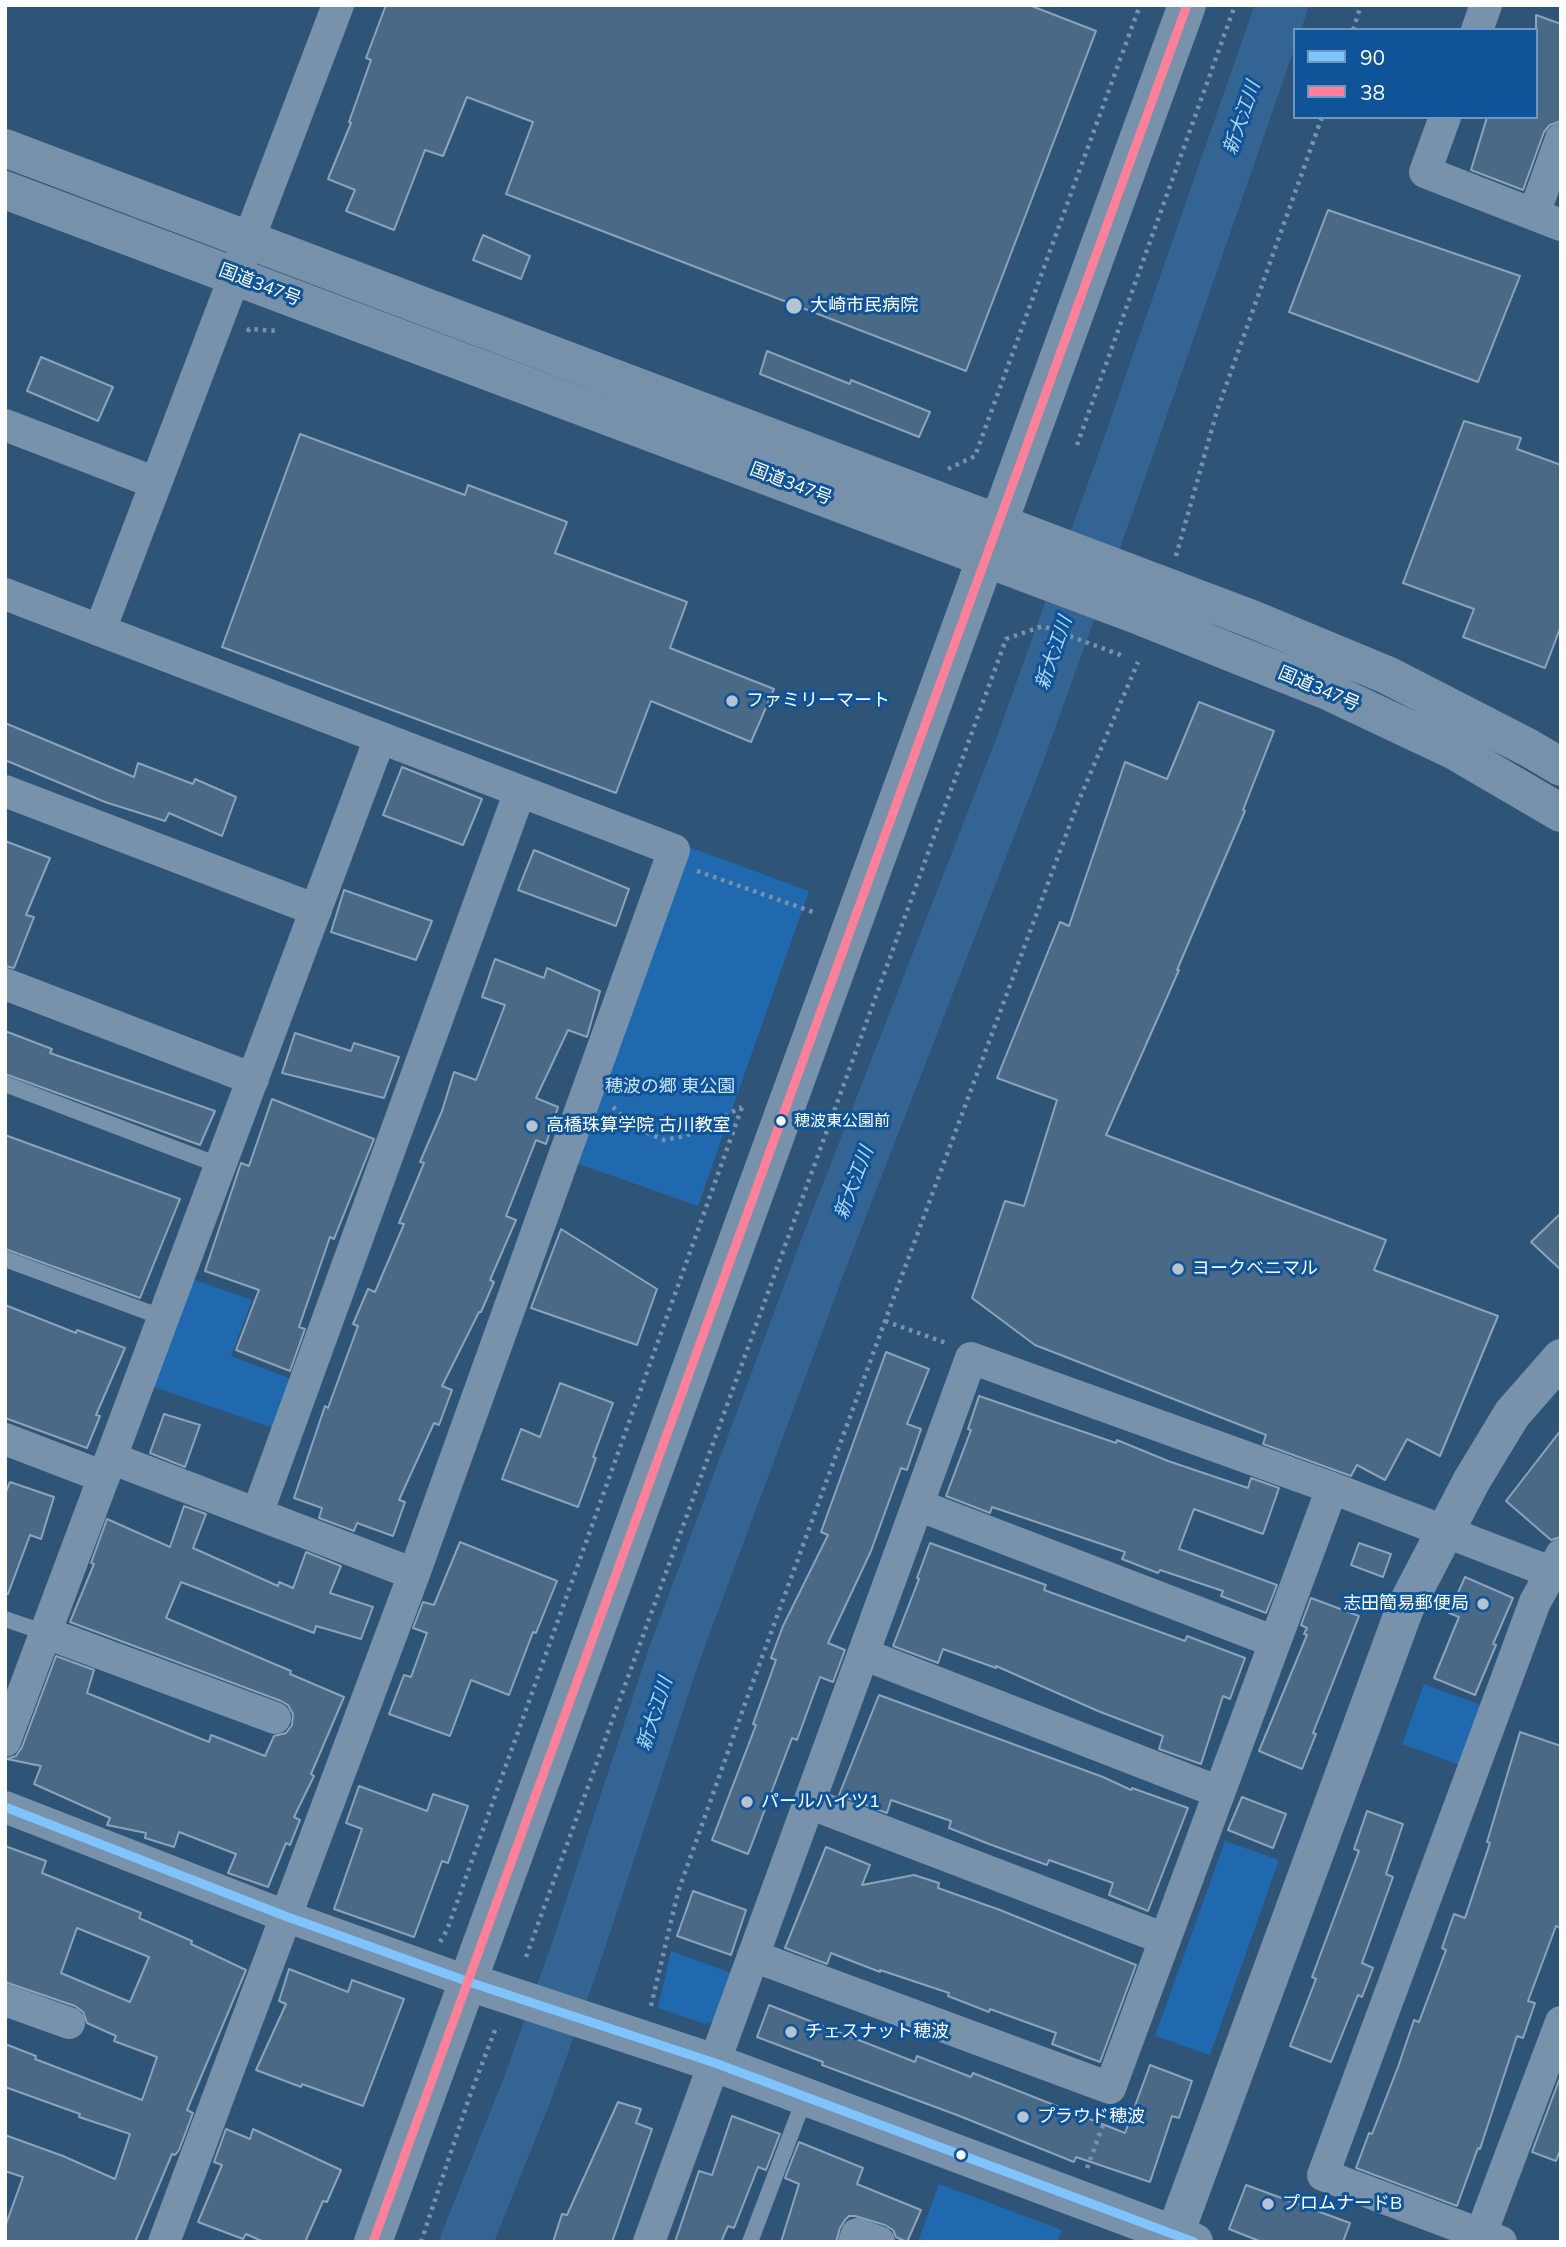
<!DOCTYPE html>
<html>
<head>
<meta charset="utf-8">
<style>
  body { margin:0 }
  #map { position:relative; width:1566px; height:2247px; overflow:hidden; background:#2e5478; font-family:Mulish,sans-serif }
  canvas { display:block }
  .frame { position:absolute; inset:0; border:7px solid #fff; pointer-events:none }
  .legend { position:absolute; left:1293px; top:28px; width:245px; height:91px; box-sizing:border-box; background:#0f5498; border:2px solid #6f98c1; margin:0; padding:9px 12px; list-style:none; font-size:21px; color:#fff }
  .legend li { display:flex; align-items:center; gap:14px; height:35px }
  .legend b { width:35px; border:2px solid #6f98c1 }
</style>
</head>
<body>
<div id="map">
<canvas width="1566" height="2247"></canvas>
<div class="frame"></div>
<ul class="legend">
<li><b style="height:9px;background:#80c4ff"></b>90</li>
<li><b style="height:9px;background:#ff8098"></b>38</li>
</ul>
</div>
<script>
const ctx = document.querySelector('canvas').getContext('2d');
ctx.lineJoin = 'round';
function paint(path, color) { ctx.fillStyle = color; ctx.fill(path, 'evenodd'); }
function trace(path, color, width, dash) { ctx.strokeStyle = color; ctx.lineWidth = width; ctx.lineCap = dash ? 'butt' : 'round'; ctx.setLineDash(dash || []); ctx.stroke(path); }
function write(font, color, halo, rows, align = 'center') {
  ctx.font = font + ' Mulish,"Noto Sans JP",sans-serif'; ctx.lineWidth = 6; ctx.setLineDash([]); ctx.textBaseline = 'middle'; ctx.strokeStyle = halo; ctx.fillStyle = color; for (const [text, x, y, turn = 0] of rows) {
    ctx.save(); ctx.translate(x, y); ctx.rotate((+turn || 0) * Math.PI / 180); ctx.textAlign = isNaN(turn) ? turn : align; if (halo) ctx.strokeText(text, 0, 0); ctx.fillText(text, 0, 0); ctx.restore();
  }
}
paint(new Path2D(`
  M 686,846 L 809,891 L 698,1206 L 573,1162 Z
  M 192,1279 L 252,1300 L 231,1356 L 294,1380 L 276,1429 L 151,1386 Z
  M 1424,1684 L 1486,1707 L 1465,1767 L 1402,1744 Z
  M 1225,1841 L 1279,1860 L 1210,2055 L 1155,2036 Z
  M 671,1951 L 737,1975 L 721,2018 L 705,2024 L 658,2008 Z
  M 939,2184 L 1062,2230 L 1057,2242 L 918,2242 Z`), '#2069ae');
trace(new Path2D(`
  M 466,2242 L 527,2090 L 575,1956 L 674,1655 L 825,1250 L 1019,752 L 1121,468 L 1282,5`), '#336494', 52);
const building = new Path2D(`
  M 386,5 L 1029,5 L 1096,31 L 966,371 L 506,194 L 533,122 L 467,97 L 443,156 L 425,150 L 394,230 L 346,211 L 355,190 L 328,179 L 351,123 L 349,122 L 371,60 L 366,58 Z
  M 1536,15 L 1561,24 L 1561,121 L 1550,125 L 1544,132 L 1523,190 L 1471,170 L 1487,117 L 1536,117 Z
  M 1328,210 L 1520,276 L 1478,382 L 1289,312 Z
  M 483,235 L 530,256 L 521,279 L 473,260 Z
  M 767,351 L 850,384 L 851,380 L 930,412 L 919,437 L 760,374 Z
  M 41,357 L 113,387 L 98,421 L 27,391 Z
  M 1464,421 L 1521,438 L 1517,449 L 1561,465 L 1561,626 L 1545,668 L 1463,637 L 1474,609 L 1403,583 Z
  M 300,434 L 465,495 L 468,485 L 567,522 L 555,553 L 687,602 L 670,648 L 774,689 L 751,742 L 651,701 L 616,793 L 222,647 Z
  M 1199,702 L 1274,731 L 1243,810 L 1245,811 L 1177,970 L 1179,970 L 1106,1135 L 1386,1240 L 1374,1270 L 1498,1316 L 1440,1456 L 1407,1439 L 1385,1480 L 1357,1465 L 1351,1476 L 1263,1444 L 1266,1435 L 1035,1345 L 972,1298 L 1005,1201 L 1024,1206 L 1057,1100 L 997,1078 L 1060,922 L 1069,926 L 1125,762 L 1167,779 Z
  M 5,723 L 134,777 L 138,763 L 193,784 L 195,779 L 236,797 L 222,836 L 169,813 L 165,821 L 105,802 L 5,760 Z
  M 402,767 L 482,799 L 463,845 L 383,815 Z
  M 5,841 L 50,858 L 26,915 L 34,917 L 14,968 L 5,966 Z
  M 534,850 L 629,889 L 616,926 L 518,890 Z
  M 344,890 L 432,921 L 416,960 L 331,932 Z
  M 495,959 L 544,978 L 547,968 L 600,991 L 587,1037 L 568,1030 L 536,1098 L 558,1107 L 546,1144 L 536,1140 L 506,1216 L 516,1220 L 490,1280 L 494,1282 L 481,1312 L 479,1312 L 442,1386 L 452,1390 L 439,1425 L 434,1423 L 399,1500 L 405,1502 L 393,1536 L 357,1523 L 354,1531 L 319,1518 L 322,1508 L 294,1498 L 325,1406 L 328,1408 L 358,1326 L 353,1324 L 368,1289 L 375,1292 L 404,1224 L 399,1223 L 424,1163 L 420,1162 L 442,1111 L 454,1072 L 476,1080 L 505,1005 L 482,997 Z
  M 5,1031 L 52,1049 L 50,1053 L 215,1111 L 200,1145 L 5,1074 Z
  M 295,1033 L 351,1051 L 354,1043 L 399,1057 L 384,1098 L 282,1073 Z
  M 272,1099 L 374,1139 L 334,1239 L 330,1237 L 299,1327 L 305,1329 L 290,1371 L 236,1350 L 259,1290 L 205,1271 L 241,1163 L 249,1166 Z
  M 5,1135 L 180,1199 L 140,1298 L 5,1249 Z
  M 1561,1213 L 1561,1270 L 1531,1242 Z
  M 561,1229 L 657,1289 L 637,1345 L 531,1308 Z
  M 5,1305 L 76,1333 L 77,1330 L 125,1348 L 96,1415 L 100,1416 L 87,1448 L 5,1418 Z
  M 886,1352 L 929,1369 L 907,1424 L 921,1429 L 907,1470 L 901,1468 L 871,1551 L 828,1643 L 845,1650 L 833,1682 L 820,1677 L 797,1740 L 792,1738 L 748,1854 L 712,1840 L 756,1725 L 753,1724 L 776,1660 L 771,1658 L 783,1626 L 828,1535 L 821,1532 Z
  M 560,1383 L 613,1403 L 593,1457 L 596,1458 L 578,1507 L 502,1479 L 521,1429 L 540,1437 Z
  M 979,1396 L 1116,1443 L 1117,1440 L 1168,1461 L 1248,1488 L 1251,1478 L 1279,1488 L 1263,1534 L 1194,1509 L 1179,1549 L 1277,1585 L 1266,1613 L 1221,1596 L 1223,1591 L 1160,1570 L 1158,1573 L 1122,1559 L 1125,1552 L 992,1507 L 990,1513 L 946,1496 L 971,1430 L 968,1429 Z
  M 164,1414 L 200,1425 L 185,1467 L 150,1453 Z
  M 1561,1430 L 1561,1537 L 1551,1540 L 1506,1501 Z
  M 10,1482 L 54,1497 L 41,1539 L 30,1535 L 8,1594 L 5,1593 L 5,1494 Z
  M 184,1506 L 206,1514 L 193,1548 L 278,1586 L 279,1582 L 293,1588 L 306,1552 L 341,1566 L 330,1593 L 373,1607 L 361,1639 L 316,1626 L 314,1633 L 181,1582 L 166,1618 L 291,1671 L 290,1674 L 344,1697 L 311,1774 L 314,1776 L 294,1817 L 300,1820 L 290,1845 L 286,1843 L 268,1887 L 228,1873 L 236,1854 L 179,1832 L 174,1847 L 145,1838 L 146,1833 L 107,1825 L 110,1818 L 34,1784 L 41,1766 L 7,1759 L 16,1756 L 22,1747 L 56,1656 L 94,1670 L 87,1693 L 209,1742 L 211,1735 L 265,1756 L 274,1736 L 286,1733 L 292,1725 L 293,1714 L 288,1705 L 281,1701 L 70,1622 L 94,1564 L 91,1563 L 107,1519 L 170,1547 Z
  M 460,1542 L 557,1581 L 536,1633 L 533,1632 L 509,1695 L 471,1680 L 450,1736 L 389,1714 L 404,1675 L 411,1677 L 427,1633 L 413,1628 L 423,1602 L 434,1605 Z
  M 930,1543 L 1046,1585 L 1044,1590 L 1185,1641 L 1187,1636 L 1245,1658 L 1230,1699 L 1223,1696 L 1201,1764 L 1159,1749 L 1163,1736 L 1098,1711 L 996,1666 L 996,1668 L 943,1649 L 938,1663 L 893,1646 L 919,1579 L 917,1578 Z
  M 1359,1543 L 1391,1554 L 1383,1577 L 1351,1565 Z
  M 1465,1577 L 1513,1598 L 1493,1644 L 1496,1645 L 1475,1695 L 1434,1678 L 1459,1617 L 1449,1613 Z
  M 1311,1598 L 1359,1616 L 1313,1733 L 1316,1734 L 1302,1769 L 1259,1751 L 1307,1635 L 1304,1634 L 1307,1628 L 1301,1625 Z
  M 879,1695 L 1103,1777 L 1131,1790 L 1132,1788 L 1188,1808 L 1148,1911 L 1109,1895 L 1113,1883 L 1049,1860 L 1047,1865 L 989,1844 L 949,1828 L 951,1821 L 891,1800 L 887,1813 L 839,1795 Z
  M 1520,1732 L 1561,1746 L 1561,1928 L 1556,1926 L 1528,2001 L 1535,2003 L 1523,2038 L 1517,2036 L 1480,2149 L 1478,2148 L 1457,2206 L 1356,2168 L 1369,2133 L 1372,2134 L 1398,2067 L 1414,2020 L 1419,2022 L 1446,1950 L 1442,1948 L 1454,1914 L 1465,1918 L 1490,1843 L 1487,1842 Z
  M 359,1786 L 427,1811 L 433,1794 L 468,1806 L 448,1863 L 442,1861 L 414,1937 L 334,1909 L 362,1829 L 346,1823 Z
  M 1242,1797 L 1286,1814 L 1273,1848 L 1228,1830 Z
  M 1367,1811 L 1403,1824 L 1386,1874 L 1393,1877 L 1362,1963 L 1373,1968 L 1362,1997 L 1358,1995 L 1331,2062 L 1290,2046 L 1316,1979 L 1312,1977 L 1359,1851 L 1354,1849 Z
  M 5,1846 L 46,1861 L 42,1873 L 141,1913 L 139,1918 L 192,1941 L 191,1944 L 246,1970 L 187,2110 L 193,2113 L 179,2150 L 175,2155 L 172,2154 L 135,2242 L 5,2242 L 5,2227 L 23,2177 L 5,2171 L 5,2135 L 63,2156 L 115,2179 L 130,2134 L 79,2117 L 80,2114 L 5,2087 L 5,2044 L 36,2056 L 35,2059 L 142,2100 L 157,2057 L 114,2041 L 116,2036 L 87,2023 L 83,2012 L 75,2006 L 5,1982 ZM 77,1928 L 149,1957 L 130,2002 L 61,1973 Z
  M 826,1847 L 870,1865 L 862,1885 L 914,1875 L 939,1883 L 938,1888 L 1000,1910 L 1136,1965 L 1100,2062 L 1052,2044 L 1056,2033 L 990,2009 L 989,2012 L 948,1996 L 949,1993 L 880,1970 L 880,1972 L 831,1953 L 827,1964 L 785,1948 Z
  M 693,1891 L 746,1910 L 731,1955 L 677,1936 Z
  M 289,1969 L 348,1992 L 352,1980 L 404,1999 L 363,2106 L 302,2084 L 301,2087 L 256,2070 L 286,2004 L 279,2001 Z
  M 769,2005 L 915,2062 L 917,2056 L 971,2077 L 973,2073 L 1125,2133 L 1150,2065 L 1192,2081 L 1179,2118 L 1172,2116 L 1150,2182 L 1076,2157 L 1074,2162 L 957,2115 L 822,2065 L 823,2062 L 757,2037 Z
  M 1561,2075 L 1561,2148 L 1556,2161 L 1532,2152 Z
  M 618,2102 L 641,2109 L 636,2123 L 652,2129 L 612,2242 L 553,2242 L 562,2214 L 567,2215 Z
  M 732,2116 L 780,2134 L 766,2170 L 758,2167 L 734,2228 L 728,2226 L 721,2242 L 675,2242 L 699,2171 L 712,2175 Z
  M 226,2129 L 250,2139 L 253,2129 L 341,2170 L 327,2202 L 323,2201 L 305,2242 L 264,2242 L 246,2234 L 243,2239 L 198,2222 L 222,2165 L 214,2162 Z
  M 799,2142 L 863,2168 L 857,2184 L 921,2210 L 907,2242 L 896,2237 L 893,2230 L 885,2225 L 855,2216 L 849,2216 L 845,2220 L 840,2228 L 836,2242 L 781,2242 L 799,2184 L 785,2178 Z
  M 1246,2185 L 1350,2223 L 1343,2242 L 1262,2242 L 1229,2229 Z`);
paint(building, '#4a6986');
trace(building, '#8da3b8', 2);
trace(new Path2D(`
  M 1353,30 L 1361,5
  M 248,332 L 249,329 L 279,331
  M 1077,445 L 1235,5
  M 948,469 L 975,456 L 1140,5
  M 1176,556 L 1217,411 L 1322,117
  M 697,871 L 813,912
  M 613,1107 L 634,1127 L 664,1140 L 686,1136 L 742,1107
  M 885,1321 L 946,1343
  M 440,1942 L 447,1930 L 742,1107
  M 526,1957 L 1006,639 L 1043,626 L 1123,656
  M 651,2006 L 678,1892 L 746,1701 L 885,1321 L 1079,800 L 1138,662
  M 1087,2168 L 1106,2117
  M 421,2242 L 469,2098 L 495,2030 L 500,2029`), '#7992ab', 4.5, [3.5, 5]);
trace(new Path2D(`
  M 5,1084 L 221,1166
  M 5,1259 L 164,1318
  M 5,1619 L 46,1633
  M 750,2242 L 805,2097`), '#7992ab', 16);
trace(new Path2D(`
  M 1477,30 L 1486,5
  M 1445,117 L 1425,172 L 1561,225
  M 1534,214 L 1561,139
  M 5,425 L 156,483
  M 5,594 L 674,850 L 414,1574 L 164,2242
  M 100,630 L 338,5
  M 5,791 L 316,910
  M 5,984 L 253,1079
  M 5,1439 L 104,1477
  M 111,1458 L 414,1574
  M 918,1505 L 1275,1642
  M 257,1514 L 520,791
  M 46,1633 L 275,1718
  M 863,1654 L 1219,1792
  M 5,1741 L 380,738
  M 809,1803 L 1165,1939
  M 5,1807 L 285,1916 L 469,1982
  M 753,1956 L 1110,2088 L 1332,1488
  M 5,2000 L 69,2023
  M 1481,2234 L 1561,2022
  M 649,2242 L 971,1358 L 1332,1488 L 1561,1576
  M 854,2242 L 857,2234 L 879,2242
  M 1501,2242 L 1323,2175 L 1535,1602 L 1561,1555`), '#7992ab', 32);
trace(new Path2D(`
  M 469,1982 L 715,2063 L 1194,2242
  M 373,2242 L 1187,5
  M 1172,2242 L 1405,1608 L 1472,1480 L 1512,1414 L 1561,1358`), '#7992ab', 38);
trace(new Path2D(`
  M 5,148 L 1252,619 L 1387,675 L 1529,748 L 1561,767
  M 5,190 L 1137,615 L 1328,691 L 1455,751 L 1561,813`), '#7891aa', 38);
trace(new Path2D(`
  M 5,1807 L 285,1916 L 469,1982 L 715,2063 L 1194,2242`), '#80c4ff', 9);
trace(new Path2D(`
  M 373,2242 L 1187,5`), '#ff8098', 9);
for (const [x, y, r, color] of [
  [794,306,9,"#b6c3d0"],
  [732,701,7,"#b6c3d0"],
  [781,1121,6,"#fff"],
  [532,1126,7,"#b6c3d0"],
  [1178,1269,7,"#b6c3d0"],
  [1483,1604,7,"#b6c3d0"],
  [747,1802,7,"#b6c3d0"],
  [791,2032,7,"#b6c3d0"],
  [1023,2117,7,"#b6c3d0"],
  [961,2155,6,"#fff"],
  [1268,2204,7,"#b6c3d0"]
]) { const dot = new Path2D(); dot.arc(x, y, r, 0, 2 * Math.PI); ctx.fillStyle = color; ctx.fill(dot); trace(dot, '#0f5498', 2.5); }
write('16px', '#fff', '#0f5498', [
  ["穂波東公園前",794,1121]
], 'left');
write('18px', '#fff', '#0f5498', [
  ["国道347号",260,285,21],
  ["国道347号",791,484,21],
  ["国道347号",1319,689,23]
]);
write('18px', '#fff', '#0f5498', [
  ["大崎市民病院",810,306],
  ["ファミリーマート",746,701],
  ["高橋珠算学院 古川教室",546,1126],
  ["ヨークベニマル",1192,1269],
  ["志田簡易郵便局",1469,1604,"right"],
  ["パールハイツ1",761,1802],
  ["チェスナット穂波",805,2032],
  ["プラウド穂波",1037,2117],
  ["プロムナードB",1282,2204]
], 'left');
write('18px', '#c8e4fe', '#0f5498', [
  ["穂波の郷 東公園",670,1087]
]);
write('italic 19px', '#acd6fb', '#0f5498', [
  ["新大江川",1242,118,-71],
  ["新大江川",1054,653,-71],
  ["新大江川",854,1183,-69],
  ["新大江川",655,1714,-72]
]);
</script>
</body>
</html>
